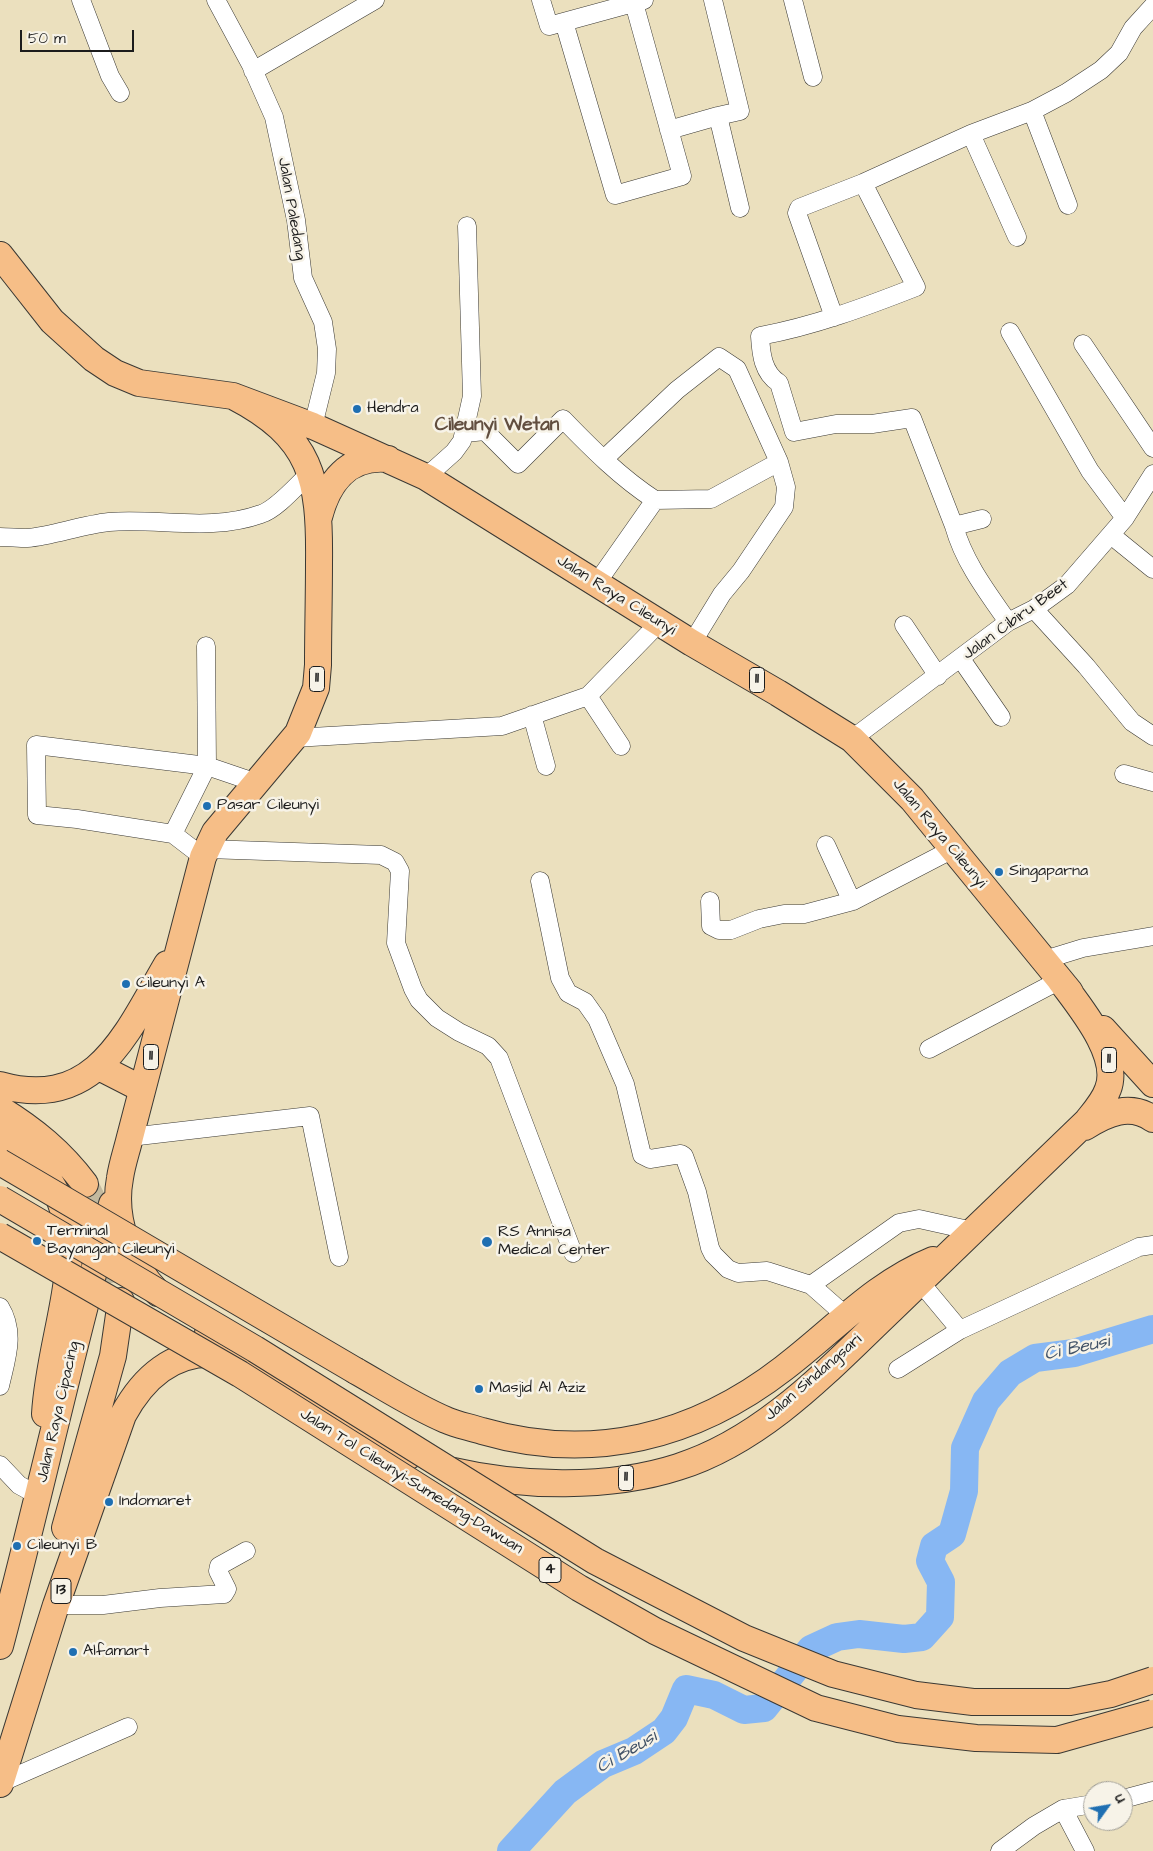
<!DOCTYPE html>
<html>
<head>
<meta charset="utf-8">
<style>
  body { margin:0 }
  #map { position:relative; width:1153px; height:1851px; overflow:hidden; background:#ebe0be; font-family:"Architects Daughter",sans-serif }
  canvas { display:block }
  .north { position:absolute; left:1083px; top:1781px; width:50px; height:50px; box-sizing:border-box; background:#f7f3e8; border:1px solid #9f9d96; border-radius:50%; rotate:58deg; font-size:14px; font-weight:700; line-height:20px; text-align:center; color:#1c1c1c }
  .north::after { content:''; display:block; margin:auto; width:18px; height:22px; background:#1f6fb2; clip-path:polygon(50% 0,100% 100%,50% 72%,0 100%) }
  .scale { position:absolute; left:20px; top:30px; width:114px; height:22px; box-sizing:border-box; border:2px solid #1c1c1c; border-top:0; padding-left:6px; font-size:15px; line-height:18px; white-space:nowrap; color:#1c1c1c; -webkit-text-stroke:4px #f7f3e8; paint-order:stroke }
</style>
</head>
<body>
<div id="map">
<canvas width="1153" height="1851"></canvas>
<div class="north">U</div>
<div class="scale">50 m</div>
</div>
<script>
const ctx = document.querySelector('canvas').getContext('2d');
ctx.lineJoin = 'round';
function trace(path, color, width, dash) { ctx.strokeStyle = color; ctx.lineWidth = width; ctx.lineCap = dash ? 'butt' : 'round'; ctx.setLineDash(dash || []); ctx.stroke(path); }
function write(font, color, halo, rows, align = 'center') {
  ctx.font = font + ' "Architects Daughter",sans-serif'; ctx.lineWidth = 5; ctx.setLineDash([]); ctx.textBaseline = 'middle'; ctx.strokeStyle = halo; ctx.fillStyle = color; for (const [text, x, y, turn = 0] of rows) {
    ctx.save(); ctx.translate(x, y); ctx.rotate((+turn || 0) * Math.PI / 180); ctx.textAlign = isNaN(turn) ? turn : align; if (halo) ctx.strokeText(text, 0, 0); ctx.fillText(text, 0, 0); ctx.restore();
  }
}
trace(new Path2D(`
  M 511,1851 L 565,1792 L 603,1764 L 634,1751 L 664,1731 L 674,1718 L 686,1689 L 714,1695 L 744,1710 L 764,1708 L 811,1649 L 837,1637 L 859,1634 L 904,1639 L 922,1637 L 940,1617 L 941,1582 L 930,1561 L 934,1546 L 952,1534 L 964,1491 L 965,1448 L 986,1401 L 1010,1373 L 1035,1358 L 1074,1353 L 1153,1329`), '#87b7f3', 28);
trace(new Path2D(`
  M 85,1184 C 105,1222 117,1258 121,1301`), '#c2b99e', 26, [26, 13]);
const minor = new Path2D(`
  M 81,0 L 110,76 L 120,93
  M 216,0 L 251,65 L 274,117 L 296,220 L 303,278 L 323,322 L 327,349 L 326,373 L 313,426
  M 541,0 L 549,26 L 644,0
  M 713,0 L 740,111 L 718,116 L 740,208
  M 793,0 L 813,77
  M 564,22 L 615,195 L 682,176 L 634,3
  M 253,71 L 375,0
  M 1032,111 L 1068,205
  M 669,130 L 718,116
  M 971,134 L 1017,237
  M 863,183 L 916,287 C 865,307 814,326 760,336 C 761,354 763,373 779,383 L 794,432 L 836,424 L 872,424 L 912,418 L 954,526 L 982,519
  M 834,317 L 797,213 L 799,208 L 863,183 L 971,134 L 1032,111 L 1066,93 L 1101,70 L 1119,53 L 1133,28 L 1153,6
  M 1010,332 L 1090,471 L 1125,518
  M 1083,344 L 1153,448
  M 465,433 L 485,431 L 518,464 L 563,419 C 591,448 621,478 655,500
  M 604,459 L 677,390 L 719,357 L 737,369 L 779,462 L 786,487 L 784,507 L 741,571 L 722,594 L 692,643
  M 426,477 L 454,452 L 462,441 L 472,396 L 467,226
  M 954,526 C 964,562 987,592 1008,622
  M 1111,535 L 1153,569
  M 0,537 C 9,537 18,538 27,538 C 52,536 81,525 109,522 C 160,518 211,532 261,514 C 277,509 297,485 310,473
  M 596,584 L 655,500 L 711,499 L 779,462
  M 1034,609 L 1086,666 L 1132,722 L 1153,736
  M 904,625 L 938,676
  M 961,659 L 1001,717
  M 588,696 L 621,746
  M 532,715 L 546,766
  M 294,738 L 502,726 L 588,696 L 659,623
  M 852,739 L 1008,622 L 1034,609 L 1067,585 L 1125,518 L 1153,474
  M 1124,774 L 1153,782
  M 173,834 L 207,766 L 206,646
  M 826,845 L 848,893 L 853,901
  M 207,849 L 381,855 L 395,862 L 400,871 L 396,943 L 413,989 L 419,1000 L 437,1018 L 459,1032 L 488,1046 L 499,1058 L 573,1253
  M 203,857 L 173,834 L 77,819 L 37,815 L 36,745 L 207,766 L 257,783
  M 540,881 L 560,978 L 568,993 L 585,1002 L 597,1019 L 625,1084 L 642,1155 L 650,1159 L 681,1154 L 684,1156 L 697,1192 L 710,1248 L 713,1254 L 728,1269 L 738,1273 L 767,1271 L 811,1285 L 845,1315
  M 710,901 L 711,926 L 719,930 L 731,930 L 759,919 L 784,914 L 804,914 L 853,901 L 953,849
  M 1044,960 L 1083,948 L 1153,936
  M 929,1049 L 1060,980
  M 130,1137 L 310,1116 L 339,1257
  M 920,1282 L 960,1330 L 1139,1247 L 1153,1245
  M 811,1285 L 899,1223 L 919,1219 L 973,1231
  M 0,1307 C 16,1333 6,1359 0,1386
  M 898,1369 L 960,1330
  M 0,1465 L 19,1485 L 39,1496
  M 56,1605 L 103,1605 L 160,1598 L 224,1594 L 227,1589 L 218,1571 L 219,1566 L 246,1551
  M 0,1783 L 128,1727
  M 1123,1799 L 1153,1791
  M 1063,1809 L 1085,1851
  M 1000,1851 L 1034,1826 L 1063,1809 L 1093,1804`);
const highway = new Path2D(`
  M 0,255 L 52,321 L 94,359 L 115,373 L 139,383 L 233,396 L 313,426 L 426,477 L 692,643 L 778,693 L 852,739 L 912,799 L 1070,992
  M 319,517 C 328,482 348,455 388,459
  M 1103,1029 L 1153,1084
  M 99,1067 L 142,1089
  M 0,1085 C 96,1112 127,1032 167,964
  M 0,1109 C 34,1130 61,1152 85,1184
  M 1085,1127 C 1107,1113 1130,1103 1153,1119
  M 0,1135 C 117,1208 51,1308 45,1414
  M 158,1293 C 130,1264 112,1220 120,1178 C 122,1164 127,1150 130,1137 L 203,857 L 215,832 L 298,733 L 316,688 L 318,665 C 318,631 319,597 319,562 C 320,479 312,437 233,396
  M 208,1333 C 272,1379 338,1422 409,1456
  M 356,1371 C 386,1388 415,1407 446,1420 C 457,1425 470,1427 482,1431 C 592,1463 695,1437 784,1368 C 834,1330 874,1284 933,1260
  M 453,1471 C 521,1487 610,1489 678,1467 C 764,1440 829,1369 893,1308 C 958,1246 1022,1183 1087,1121 C 1095,1111 1104,1101 1108,1089 C 1121,1055 1079,1006 1060,980
  M 65,1528 L 113,1356 L 121,1301
  M 0,1646 C 39,1499 71,1350 112,1204
  M 0,1784 L 56,1605 L 123,1415 C 143,1378 173,1350 218,1354`);
trace(minor, '#3b3934', 19);
trace(highway, '#3b3934', 28);
trace(minor, '#fff', 18);
trace(highway, '#f6be87', 26);
const highwayBridge = new Path2D(`
  M 0,1162 L 356,1371
  M 0,1199 L 255,1349 L 595,1561 L 744,1638 L 833,1674 L 916,1695 L 973,1702 L 1070,1702 L 1111,1694 L 1153,1680
  M 0,1236 L 240,1374 L 579,1588 L 655,1631 L 816,1708 L 898,1729 L 976,1738 L 1057,1740 L 1153,1713`);
trace(highwayBridge, '#3b3934', 28, []);
trace(highwayBridge, '#f6be87', 26);
for (const [x, y, r, color] of [
  [357,409,5,"#1f6fb2"],
  [207,806,5,"#1f6fb2"],
  [999,872,5,"#1f6fb2"],
  [126,984,5,"#1f6fb2"],
  [37,1241,5,"#1f6fb2"],
  [487,1242,6,"#1f6fb2"],
  [479,1389,5,"#1f6fb2"],
  [109,1502,5,"#1f6fb2"],
  [17,1546,5,"#1f6fb2"],
  [73,1652,5,"#1f6fb2"]
]) { const dot = new Path2D(); dot.arc(x, y, r, 0, 2 * Math.PI); ctx.fillStyle = color; ctx.fill(dot); trace(dot, '#f7f3e8', 2); }
for (const [x, y, w] of [
  [317,679,15],
  [757,680,15],
  [151,1057,15],
  [1109,1060,15],
  [626,1478,15],
  [550,1570,22],
  [61,1591,20]
]) { const box = new Path2D(); box.roundRect(x - w / 2, y - 12.5, w, 25, 4); ctx.fillStyle = '#f7f3e8'; ctx.fill(box); trace(box, '#1c1c1c', 1); }
write('bold 15px', '#1c1c1c', null, [
  ["11",317,679],
  ["11",757,680],
  ["11",151,1057],
  ["11",1109,1060],
  ["11",626,1478],
  ["4",550,1570],
  ["13",61,1591]
]);
write('16px', '#1c1c1c', '#f7f3e8', [
  ["Jalan Paledang",291,209,80],
  ["Jalan Raya Cileunyi",616,596,32],
  ["Jalan Cibiru Beet",1016,620,-36],
  ["Jalan Raya Cileunyi",939,834,50],
  ["Jalan Sindangsari",814,1378,-41],
  ["Jalan Raya Cipacing",59,1412,-77],
  ["Jalan Tol Cileunyi–Sumedang–Dawuan",411,1482,32]
]);
write('16px', '#1c1c1c', '#f7f3e8', [
  ["Hendra",367,409],
  ["Pasar Cileunyi",217,806],
  ["Singaparna",1009,872],
  ["Cileunyi A",136,984],
  ["Terminal",47,1232],
  ["Bayangan Cileunyi",47,1250],
  ["RS Annisa",498,1233],
  ["Medical Center",498,1251],
  ["Masjid Al Aziz",489,1389],
  ["Indomaret",119,1502],
  ["Cileunyi B",27,1546],
  ["Alfamart",83,1652]
], 'left');
write('italic 18px', '#415267', '#f7f3e8', [
  ["Ci Beusi",1077,1349,-12],
  ["Ci Beusi",627,1753,-30]
]);
write('bold 19px', '#614e3f', '#f7f3e8', [
  ["Cileunyi Wetan",497,426]
]);
</script>
</body>
</html>
